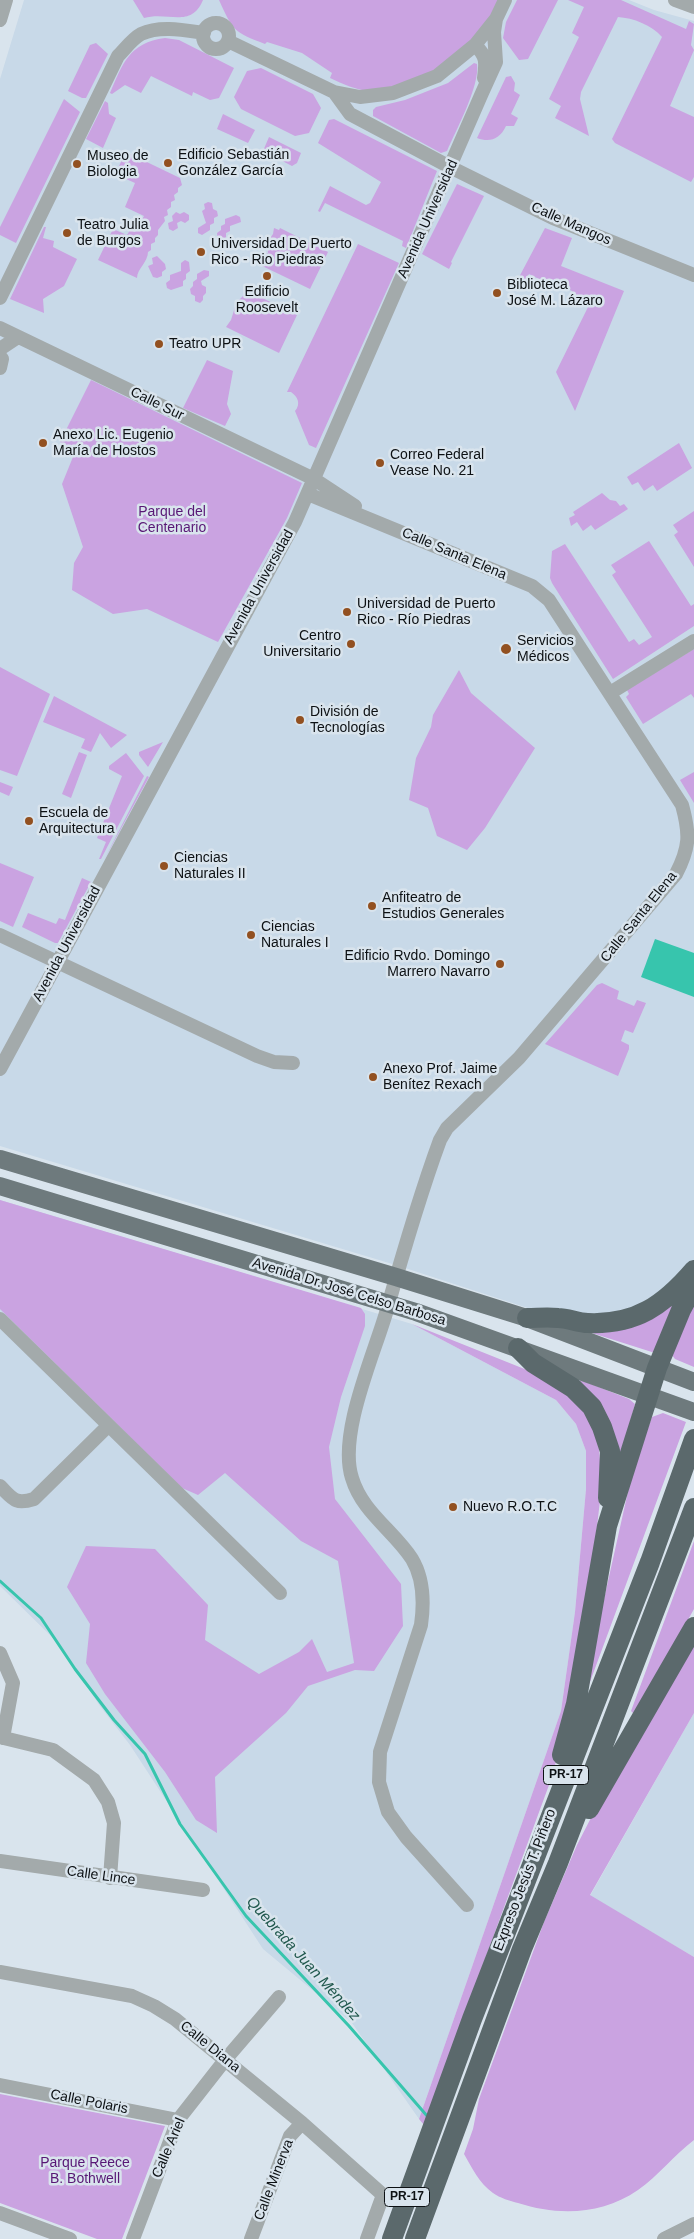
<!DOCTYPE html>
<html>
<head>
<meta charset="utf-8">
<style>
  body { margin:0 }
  canvas { display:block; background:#d9e4ed }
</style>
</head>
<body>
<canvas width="694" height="2239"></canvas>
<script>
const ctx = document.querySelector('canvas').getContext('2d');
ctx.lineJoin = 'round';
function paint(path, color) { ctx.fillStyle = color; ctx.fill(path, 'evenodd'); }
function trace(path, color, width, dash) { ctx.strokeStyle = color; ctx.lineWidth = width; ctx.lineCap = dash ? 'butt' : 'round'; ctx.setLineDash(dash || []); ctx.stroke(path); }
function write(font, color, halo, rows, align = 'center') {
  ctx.font = font + ' Arial,sans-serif'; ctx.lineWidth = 5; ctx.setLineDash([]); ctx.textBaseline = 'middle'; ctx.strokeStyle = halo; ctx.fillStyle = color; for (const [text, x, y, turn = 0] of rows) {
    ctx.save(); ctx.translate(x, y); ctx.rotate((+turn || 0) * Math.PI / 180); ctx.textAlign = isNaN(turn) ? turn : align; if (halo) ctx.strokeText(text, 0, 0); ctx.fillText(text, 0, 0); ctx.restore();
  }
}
paint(new Path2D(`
  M 24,0 L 629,0 L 654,10 L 694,21 L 694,1263 L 674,1285 L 619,1315 L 537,1311 L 399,1266 L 0,1146 L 0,79 Z
  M 0,1200 L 412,1324 L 556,1400 L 576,1424 L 586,1451 L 586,1489 L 575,1612 L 561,1711 L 419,2119 L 352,2023 L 263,1949 L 130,1745 L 100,1706 L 55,1640 L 0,1586 Z
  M 694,1713 L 694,1957 L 590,1896 Z`), '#c8d9e8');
paint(new Path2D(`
  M 133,0 L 203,0 C 191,29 168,11 144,18 Z
  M 219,0 L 500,0 C 494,11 489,25 481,34 C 456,61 409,94 370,91 C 356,90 343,84 330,78 L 332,73 L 302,53 L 267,42 L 265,44 C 234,32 233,31 219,0 Z
  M 517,0 L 558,0 L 528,59 L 519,60 L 503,38 L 506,22 Z
  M 568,0 L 621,0 L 686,29 L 689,21 L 694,24 L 691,45 L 694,50 L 670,106 L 694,117 L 694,177 L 691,182 L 615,143 L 612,139 L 662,37 C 652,25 633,18 618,17 L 581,92 L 580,99 L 589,136 L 555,118 L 561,106 L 549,99 L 579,37 L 572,33 L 584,7 Z
  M 165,38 L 179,40 L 234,68 L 219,98 L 210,100 L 193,92 L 192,96 L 151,76 L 141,93 L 125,85 L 112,94 L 110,93 C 123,63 129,43 165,38 Z
  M 96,43 L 108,54 L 86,98 L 82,98 L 68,91 L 90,45 Z
  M 474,63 L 477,64 C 480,86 456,130 447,151 L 441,153 L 373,116 L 373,110 L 376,107 L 405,100 L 448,83 Z
  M 261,68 L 313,94 L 321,108 L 309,133 L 295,136 L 241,109 L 234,97 L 247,71 Z
  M 511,76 L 515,83 L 514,91 L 520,95 L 511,114 L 518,118 L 514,126 L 506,126 C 500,139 490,143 477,138 L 506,77 Z
  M 64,99 L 80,112 L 16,243 L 0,235 L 0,227 Z
  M 105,101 L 108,103 L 109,114 L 116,118 L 103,148 L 86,139 Z
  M 223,114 L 255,130 L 248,143 L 217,129 Z
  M 334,119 L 437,171 L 406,248 L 402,246 L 403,241 L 325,203 L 320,212 L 318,211 L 330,186 L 366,205 L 370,203 L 381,182 L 318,143 L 329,120 Z
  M 269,137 L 301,153 L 297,163 L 292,166 L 263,151 Z
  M 126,152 L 180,178 L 182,185 L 178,188 L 178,192 L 174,195 L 175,200 L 171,202 L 171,207 L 167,210 L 168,215 L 164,217 L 165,221 L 158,230 L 158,235 L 155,238 L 155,242 L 151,244 L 151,250 L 148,252 C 148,262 137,269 137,278 L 98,260 L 113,229 L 127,235 L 130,230 L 135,232 L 144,216 L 125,207 L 135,183 L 115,174 Z
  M 457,184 L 484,196 L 451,262 L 452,263 L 449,269 L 422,254 Z
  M 208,202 L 212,203 L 213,209 L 217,211 L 218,216 L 214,218 L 214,223 L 210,225 L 210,230 L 202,235 L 198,233 L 198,228 L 206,223 L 202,211 L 205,209 L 204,204 Z
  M 176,212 L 180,214 L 184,212 L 189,215 L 189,220 L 185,223 L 181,221 L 177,223 L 178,228 L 173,231 L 169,229 L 168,223 L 173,221 L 172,216 Z
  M 236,215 L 240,217 L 241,222 L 230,226 L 230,231 L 226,233 L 226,242 L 222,245 L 218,243 L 217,233 L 221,230 L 221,226 L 225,224 L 225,219 Z
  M 44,227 L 46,227 L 43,238 L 54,241 L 53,247 L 77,259 L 64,286 L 43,299 L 44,313 L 10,299 Z
  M 274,228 L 279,230 L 280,228 L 328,252 L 310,289 L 256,263 L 259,258 L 268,253 L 267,243 L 273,234 Z
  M 545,228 L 572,238 L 561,266 L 624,291 L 575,411 L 556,372 L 590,303 L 573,296 L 572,291 L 555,283 L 553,286 L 529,274 L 523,284 L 517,281 Z
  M 358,244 L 399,263 L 316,448 L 309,445 L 295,411 C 301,404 298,397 291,392 L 287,392 Z
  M 157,256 L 165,264 L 166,269 L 162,272 L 162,276 L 157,278 L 153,277 L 148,266 L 153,264 L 152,258 Z
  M 185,260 L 189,262 L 190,271 L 186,274 L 186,279 L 183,281 L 183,286 L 171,290 L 167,288 L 166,283 L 170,280 L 170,275 L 181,271 L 181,263 Z
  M 204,270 L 209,271 L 209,276 L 201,281 L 202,285 L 206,287 L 206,293 L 203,296 L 203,300 L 200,303 L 195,301 L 195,296 L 191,294 L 190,289 L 193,286 L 193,282 L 197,279 L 197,274 Z
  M 244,289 L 297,315 L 279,353 L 226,327 L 231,320 L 235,307 L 239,305 L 239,300 L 243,296 Z
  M 207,360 L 233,371 L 227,404 L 231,414 L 225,426 L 183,408 Z
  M 91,380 L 302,483 L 287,518 L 218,642 L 147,609 L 113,614 L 72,590 L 74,563 L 83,547 L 62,484 L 75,452 L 72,448 L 60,442 Z
  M 679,443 L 692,468 L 657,491 L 653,485 L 644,491 L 638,482 L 632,485 L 627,477 Z
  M 602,493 L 610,500 L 616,501 L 620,506 L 624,504 L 628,509 L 595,530 L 591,525 L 583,531 L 577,522 L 571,526 L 569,518 L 575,515 L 573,512 Z
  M 694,511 L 694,567 L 674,535 L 678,532 L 673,525 Z
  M 649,541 L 691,606 L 694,604 L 694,626 L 613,679 L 552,583 L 550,578 L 552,551 L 565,544 L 629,642 L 634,639 L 639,645 L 652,637 L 612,575 L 616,572 L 611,565 Z
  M 694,649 L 694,698 L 691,694 L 643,724 L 626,697 L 629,694 L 627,690 Z
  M 0,667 L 50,694 L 17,776 L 0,770 Z
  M 459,670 L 471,693 L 535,748 L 485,828 L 467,850 L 437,836 L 428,808 L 409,800 L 416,758 L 431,727 L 433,715 Z
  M 54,696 L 127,735 L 111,748 L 100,733 L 91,752 L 81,748 L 85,739 L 43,722 Z
  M 163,742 L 148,767 L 139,755 L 139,752 Z
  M 79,752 L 87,755 L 71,798 L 62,794 Z
  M 126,753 L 144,776 L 101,859 L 99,859 L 106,842 L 97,838 L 122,776 L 109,769 L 109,766 Z
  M 694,772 L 694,803 L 680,780 Z
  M 147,776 L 149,777 L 104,860 Z
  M 0,782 L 13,787 L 9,796 L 0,792 Z
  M 0,863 L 34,877 L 13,927 L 0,921 Z
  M 82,878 L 91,882 L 58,943 L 55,943 L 22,927 L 28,913 L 56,924 L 59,918 L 65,920 Z
  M 602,983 L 619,991 L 617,999 L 634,1006 L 637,1000 L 646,1003 L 633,1033 L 625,1030 L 621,1041 L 629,1045 L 629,1049 L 618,1076 L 545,1044 L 597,985 Z
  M 0,1200 L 361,1308 L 365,1314 L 365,1326 L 341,1397 L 329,1447 L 335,1499 L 401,1584 L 403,1626 L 374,1671 L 355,1670 L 308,1686 L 286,1713 L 215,1777 L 217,1833 L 196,1820 L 165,1772 L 105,1694 L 86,1663 L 90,1624 L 67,1587 L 86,1546 L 155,1549 L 208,1605 L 205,1640 L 259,1674 L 299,1652 L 312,1639 L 327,1672 L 354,1663 L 338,1561 L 301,1541 L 225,1473 L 198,1495 L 182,1488 L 0,1309 Z
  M 667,1303 L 675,1307 L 655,1353 L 573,1327 Z
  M 694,1304 L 694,1367 L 675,1359 L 672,1355 Z
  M 412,1324 L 527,1370 L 578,1401 L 598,1438 L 602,1483 L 587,1614 L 570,1715 L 549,1785 L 424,2125 L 419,2119 L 561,1711 L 575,1612 L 586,1489 L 586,1451 L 576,1424 L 556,1400 Z
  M 581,1380 L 629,1399 L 635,1404 L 620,1459 L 579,1381 Z
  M 663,1413 L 686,1422 L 587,1690 L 584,1689 L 633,1469 L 652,1417 Z
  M 694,1541 L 694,1609 L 636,1713 L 634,1714 L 631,1711 Z
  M 694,1640 L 694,1713 L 590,1895 L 694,1957 L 694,2140 C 674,2155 658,2176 638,2190 C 602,2215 558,2216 518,2203 C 510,2201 500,2198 493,2193 C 479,2183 472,2168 464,2154 L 473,2129 L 479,2099 L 544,1922 L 577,1845 L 594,1812 Z
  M 0,2094 L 165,2126 L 122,2239 L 97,2239 L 0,2203 Z`), '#caa3e1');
paint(new Path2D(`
  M 655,939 L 694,953 L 694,997 L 641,977 Z`), '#37c5ad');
trace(new Path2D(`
  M 0,1581 L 41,1618 L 75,1669 L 114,1720 L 145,1754 L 180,1824 L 246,1916 L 349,2026 L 428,2117`), '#37c5ad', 3);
trace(new Path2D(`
  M 675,0 L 694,7
  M 0,20 L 6,0
  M203 36a13 13 0 1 1 26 0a13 13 0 1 1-26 0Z
  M 228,41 L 334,92 L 360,97 L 393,93 L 437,76 L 475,45 L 495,20
  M 475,45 C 487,56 486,63 484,78
  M 334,92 L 350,114 L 450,167 L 553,218 L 694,275
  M 0,298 L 118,56 C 125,49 132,39 141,34 C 160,25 184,30 204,33
  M 0,328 L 314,479 L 355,506
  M 0,349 L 18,337
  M 0,356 L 2,359 L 0,368
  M 308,494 L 532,586 L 549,600 L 682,805 C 690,834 690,847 676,874 L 519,1058 L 447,1128 L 440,1140 C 419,1197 402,1256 386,1313 C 373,1357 338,1435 352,1478 C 362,1512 394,1531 412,1559 C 424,1579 424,1604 421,1625 L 380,1752 L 379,1782 L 388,1812 L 406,1837 L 467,1905
  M 610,693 L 694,641
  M 0,935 L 257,1056 L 274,1062 L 293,1063
  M 0,1069 L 295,522 L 482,93 L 496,62 L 494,32 L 496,19 L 505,0
  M 0,1319 L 280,1593
  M 0,1486 C 13,1499 15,1505 34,1499 L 108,1426
  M 0,1653 L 13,1683 L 3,1738
  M 0,1737 L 53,1750 L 94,1780 L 108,1802 L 114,1823 L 110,1878
  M 0,1861 L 203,1890
  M 0,1972 L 132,1996 L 154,2006 L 175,2019 L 302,2123 L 383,2195 L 367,2239
  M 0,2085 L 178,2120
  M 0,2213 L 70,2239
  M 133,2239 L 178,2120 L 225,2060 L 279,1997
  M 251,2239 L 290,2136 L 302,2123
  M 664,2239 L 694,2224`), '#a3aaab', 14);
trace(new Path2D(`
  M 0,1159 L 396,1277 L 527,1318 L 694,1382
  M 0,1186 L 416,1312 L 694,1412`), '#6e7a7d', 18);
trace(new Path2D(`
  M 527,1318 C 537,1318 548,1317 558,1318 C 568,1318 578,1323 588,1323 C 636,1325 664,1305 694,1270
  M 518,1348 L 533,1363 L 573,1388 L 592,1407 L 602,1427 L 610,1451 L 608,1498
  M 562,1755 L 576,1704 L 607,1526 L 657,1368 L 681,1310 L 694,1285
  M 589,1809 L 694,1627
  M 392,2239 L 472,2019 L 650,1562 L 694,1439
  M 415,2239 L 522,1949 L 558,1863 L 694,1508`), '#5b696c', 20);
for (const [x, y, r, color] of [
  [168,163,5,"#925020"],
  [77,164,5,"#925020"],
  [67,233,5,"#925020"],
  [201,252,5,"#925020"],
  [267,276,5,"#925020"],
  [497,293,5,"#925020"],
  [159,344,5,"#925020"],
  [43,443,5,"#925020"],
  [380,463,5,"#925020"],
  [347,612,5,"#925020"],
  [351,644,5,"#925020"],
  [506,649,6,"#925020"],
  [300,720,5,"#925020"],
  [29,821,5,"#925020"],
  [164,866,5,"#925020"],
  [372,906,5,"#925020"],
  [251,935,5,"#925020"],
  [500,964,5,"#925020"],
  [373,1077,5,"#925020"],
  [453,1507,5,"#925020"]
]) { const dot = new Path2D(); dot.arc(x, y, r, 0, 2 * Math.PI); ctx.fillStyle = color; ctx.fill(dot); trace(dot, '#d9e4ed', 2); }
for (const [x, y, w] of [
  [566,1775,45],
  [407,2197,45]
]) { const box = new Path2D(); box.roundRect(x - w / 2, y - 9.5, w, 19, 4); ctx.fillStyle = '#d9e4ed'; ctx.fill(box); trace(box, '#0d1114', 1); }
write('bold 12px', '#0d1114', null, [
  ["PR-17",566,1775],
  ["PR-17",407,2197]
]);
write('14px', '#0d1114', '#d9e4ed', [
  ["Edificio Sebastián",178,155],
  ["González García",178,171],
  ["Museo de",87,156],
  ["Biologia",87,172],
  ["Teatro Julia",77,225],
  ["de Burgos",77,241],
  ["Universidad De Puerto",211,244],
  ["Rico - Rio Piedras",211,260],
  ["Biblioteca",507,285],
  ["José M. Lázaro",507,301],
  ["Edificio",267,292,"center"],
  ["Roosevelt",267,308,"center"],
  ["Teatro UPR",169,344],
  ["Anexo Lic. Eugenio",53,435],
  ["María de Hostos",53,451],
  ["Correo Federal",390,455],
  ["Vease No. 21",390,471],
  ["Universidad de Puerto",357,604],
  ["Rico - Río Piedras",357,620],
  ["Centro",341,636,"right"],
  ["Universitario",341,652,"right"],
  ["Servicios",517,641],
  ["Médicos",517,657],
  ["División de",310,712],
  ["Tecnologías",310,728],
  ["Escuela de",39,813],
  ["Arquitectura",39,829],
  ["Ciencias",174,858],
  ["Naturales II",174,874],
  ["Anfiteatro de",382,898],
  ["Estudios Generales",382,914],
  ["Ciencias",261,927],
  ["Naturales I",261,943],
  ["Edificio Rvdo. Domingo",490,956,"right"],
  ["Marrero Navarro",490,972,"right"],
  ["Anexo Prof. Jaime",383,1069],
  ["Benítez Rexach",383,1085],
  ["Nuevo R.O.T.C",463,1507]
], 'left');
write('14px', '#0d1114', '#d9e4ed', [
  ["Avenida Universidad",428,219,-66],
  ["Calle Mangos",571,224,24],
  ["Calle Sur",157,404,26],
  ["Calle Santa Elena",454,554,23],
  ["Avenida Universidad",259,587,-61],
  ["Calle Santa Elena",639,917,-51],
  ["Avenida Universidad",67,944,-62],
  ["Avenida Dr. José Celso Barbosa",349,1292,17],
  ["Calle Lince",101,1876,8],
  ["Expreso Jesús T. Piñero",525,1880,-69],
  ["Calle Diana",210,2047,39],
  ["Calle Polaris",89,2102,11],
  ["Calle Ariel",169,2148,-67],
  ["Calle Minerva",274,2180,-69]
]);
write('14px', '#581775', '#d9e4ed', [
  ["Parque del",172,512],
  ["Centenario",172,528],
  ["Parque Reece",85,2163],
  ["B. Bothwell",85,2179]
]);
write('italic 15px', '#20584d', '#d9e4ed', [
  ["Quebrada Juan Méndez",303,1959,48]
]);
</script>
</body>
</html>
